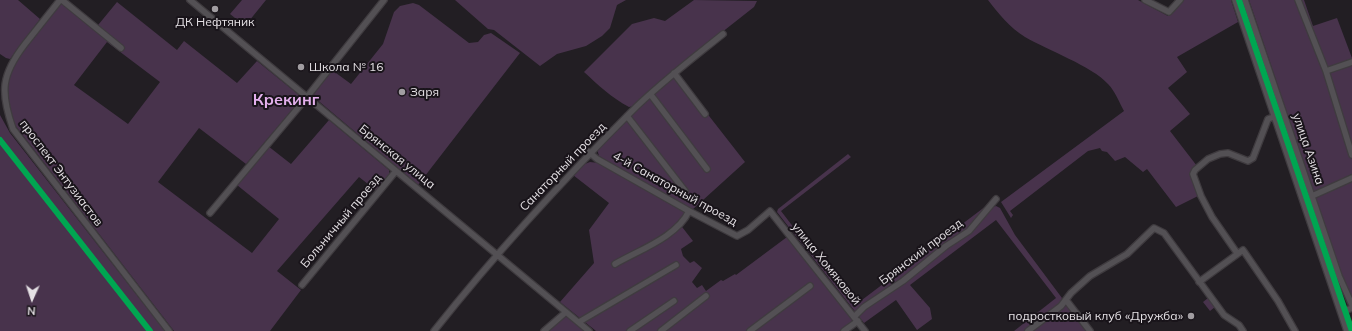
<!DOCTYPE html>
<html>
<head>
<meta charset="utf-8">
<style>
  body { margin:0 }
  #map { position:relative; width:1352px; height:331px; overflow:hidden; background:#221e23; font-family:Mulish,sans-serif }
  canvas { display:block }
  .north { position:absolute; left:12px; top:279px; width:40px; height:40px; -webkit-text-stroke:3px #19141a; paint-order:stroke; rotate:183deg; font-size:11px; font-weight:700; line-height:16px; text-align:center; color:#e5e1e5 }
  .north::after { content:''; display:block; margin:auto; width:14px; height:18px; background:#e5e1e5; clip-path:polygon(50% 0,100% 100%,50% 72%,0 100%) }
</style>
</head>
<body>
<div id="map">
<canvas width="1352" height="331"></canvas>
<div class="north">N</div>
</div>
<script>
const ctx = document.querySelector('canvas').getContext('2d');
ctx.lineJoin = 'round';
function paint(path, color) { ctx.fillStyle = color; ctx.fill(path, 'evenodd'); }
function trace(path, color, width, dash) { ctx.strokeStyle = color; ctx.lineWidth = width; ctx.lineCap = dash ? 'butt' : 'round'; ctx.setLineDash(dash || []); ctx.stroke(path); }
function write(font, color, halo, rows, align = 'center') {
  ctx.font = font + ' Mulish,sans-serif'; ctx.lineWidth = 4; ctx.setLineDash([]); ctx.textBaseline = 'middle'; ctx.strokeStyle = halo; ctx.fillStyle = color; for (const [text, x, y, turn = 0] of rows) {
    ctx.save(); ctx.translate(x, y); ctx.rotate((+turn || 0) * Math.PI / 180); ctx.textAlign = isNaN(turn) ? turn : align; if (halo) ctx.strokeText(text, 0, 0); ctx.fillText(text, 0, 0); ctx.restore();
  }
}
paint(new Path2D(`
  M 0,0 L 18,0 L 40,19 L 10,59 L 6,58 L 0,54 Z
  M 242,0 L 266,0 L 245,26 L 230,14 Z
  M 455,0 L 626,0 L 617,5 L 610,28 L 602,36 L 586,46 L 557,54 L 540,66 L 494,30 L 488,29 Z
  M 694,0 L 757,1 L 754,7 L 674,70 L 634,106 L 629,107 C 612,98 598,85 584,72 L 632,24 L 654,18 L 665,21 Z
  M 988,0 L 1138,0 L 1168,16 L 1183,0 L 1231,0 L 1238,22 L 1177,57 L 1187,72 L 1168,88 L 1190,114 L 1170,131 L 1197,166 L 1191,174 L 1198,196 L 1176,207 L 1147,169 L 1143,172 L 1125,157 L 1115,161 L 1107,152 L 1102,151 L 1100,148 L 1088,151 L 1010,211 L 1013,215 L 1011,218 L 1001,202 L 1124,111 C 1119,102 1115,91 1108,84 C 1092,66 1047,50 1025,37 C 1010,28 998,13 988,0 Z
  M 1249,0 L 1304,0 L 1313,26 L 1337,18 L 1352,58 L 1352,174 L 1314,193 Z
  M 117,2 L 177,50 L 184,41 L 237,83 L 257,61 L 299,95 L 298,103 L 246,164 L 199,128 L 158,182 L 252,253 L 279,219 L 237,185 L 268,146 L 291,164 L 329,120 L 389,170 L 390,177 L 377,191 L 359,177 L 277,271 L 301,290 L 270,331 L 174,331 L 11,120 L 5,95 L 11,67 L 61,3 L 94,30 ZM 107,42 L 160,82 L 128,124 L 74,85 Z
  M 413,3 L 419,5 L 469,43 L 478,42 L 484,35 L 491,33 L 520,53 L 418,185 L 315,98 L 314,94 L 332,70 L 351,84 L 383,44 L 394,12 L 400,6 Z
  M 675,76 L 681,80 L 745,162 L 692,210 L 599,156 L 597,149 L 650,97 Z
  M 0,115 L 10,133 L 165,331 L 0,331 Z
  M 848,154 L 851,157 L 781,211 L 854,306 L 986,206 L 990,208 L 996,206 L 1000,208 L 1015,235 L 1062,298 L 1059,305 L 1025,331 L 1014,331 L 1056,298 L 996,220 L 910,285 L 930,308 L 932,319 L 917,330 L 896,300 L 864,323 L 777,212 L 778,209 Z
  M 590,162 L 599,163 L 690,214 L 679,223 L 693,241 L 681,249 L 683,256 L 690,263 L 694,261 L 702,268 L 692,282 L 697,288 L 702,285 L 706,291 L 721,280 L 723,281 L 735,274 L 736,275 L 787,237 L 853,318 L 851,323 L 840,331 L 596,331 L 560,302 L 594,263 L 589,230 L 609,203 L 573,175 L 582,165 Z
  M 1352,181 L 1352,298 L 1342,275 L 1315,198 Z
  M 1208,298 L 1215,307 L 1210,311 L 1203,302 Z
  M 1066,305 L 1088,331 L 1032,331 L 1062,307 Z
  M 565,314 L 586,331 L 546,331 Z`), '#48334c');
const minor = new Path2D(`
  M 60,0 C 48,15 37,29 25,44 C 1,75 0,92 13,129 L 169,331
  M 62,0 L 121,48
  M 190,0 L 589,331
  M 1145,0 L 1169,12 L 1180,0
  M 1235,0 L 1347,331
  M 1245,0 L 1339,276 L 1352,305
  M 1298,0 L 1326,71
  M 1352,62 L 1326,71 L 1352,155
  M 674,73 L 705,114
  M 651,95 L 707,169
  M 627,116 L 685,191
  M 589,152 L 597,159 L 689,211 L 737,236 L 748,230 L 770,211 L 865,331
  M 1312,196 L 1352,178
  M 210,213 L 303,102 L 384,0
  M 1237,253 L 1212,217 L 1201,196 L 1193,174 L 1195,170 L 1208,159 L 1220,154 L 1228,153 L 1248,161 L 1253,158 L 1268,119 L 1276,116
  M 615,264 C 639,250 677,237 689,211
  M 1199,282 L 1243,250 L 1278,301 L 1295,331
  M 302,285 L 396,171
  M 1066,300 L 1090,331
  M 1342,312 L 1352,308
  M 854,317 L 864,307 L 903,281 L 946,246 L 969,231 L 996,199
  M 579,322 L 676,265
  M 434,331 C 495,254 561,182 631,112 C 659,84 692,59 723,34
  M 544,331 L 566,312
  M 630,331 L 674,301
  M 661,331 L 706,296
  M 750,331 L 810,286
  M 844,331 L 858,321
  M 1028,331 L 1061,306 L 1071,293 L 1090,276 L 1127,254 L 1154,228 L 1164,233 L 1224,315 L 1239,325 L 1243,331`);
trace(minor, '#3f3b3f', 8);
trace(minor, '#535054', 5.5);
trace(new Path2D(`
  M 1239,0 L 1352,331
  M 0,140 L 150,331`), '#00a651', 6);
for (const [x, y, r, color] of [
  [215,9,4,"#a19da1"],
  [301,67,4,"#a19da1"],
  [402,92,4,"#a19da1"],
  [1191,316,4,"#a19da1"]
]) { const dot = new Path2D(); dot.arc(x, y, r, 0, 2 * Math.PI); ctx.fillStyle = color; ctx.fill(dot); trace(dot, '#19141a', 1.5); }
write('12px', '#e5e1e5', '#19141a', [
  ["ДК Нефтяник",215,22,"center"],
  ["Школа № 16",309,67],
  ["Заря",410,92],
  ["подростковый клуб «Дружба»",1183,316,"right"]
], 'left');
write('12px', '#e5e1e5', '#19141a', [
  ["улица Азина",1308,149,71],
  ["Брянская улица",397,157,39],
  ["Санаторный проезд",563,167,-46],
  ["проспект Энтузиастов",61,173,53],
  ["4-й Санаторный проезд",675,189,29],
  ["Больничный проезд",341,221,-50],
  ["Брянский проезд",921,252,-37],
  ["улица Хомяковой",826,264,51]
]);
write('bold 16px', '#e4b0ed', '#19141a', [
  ["Крекинг",286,100]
]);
</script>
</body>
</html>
